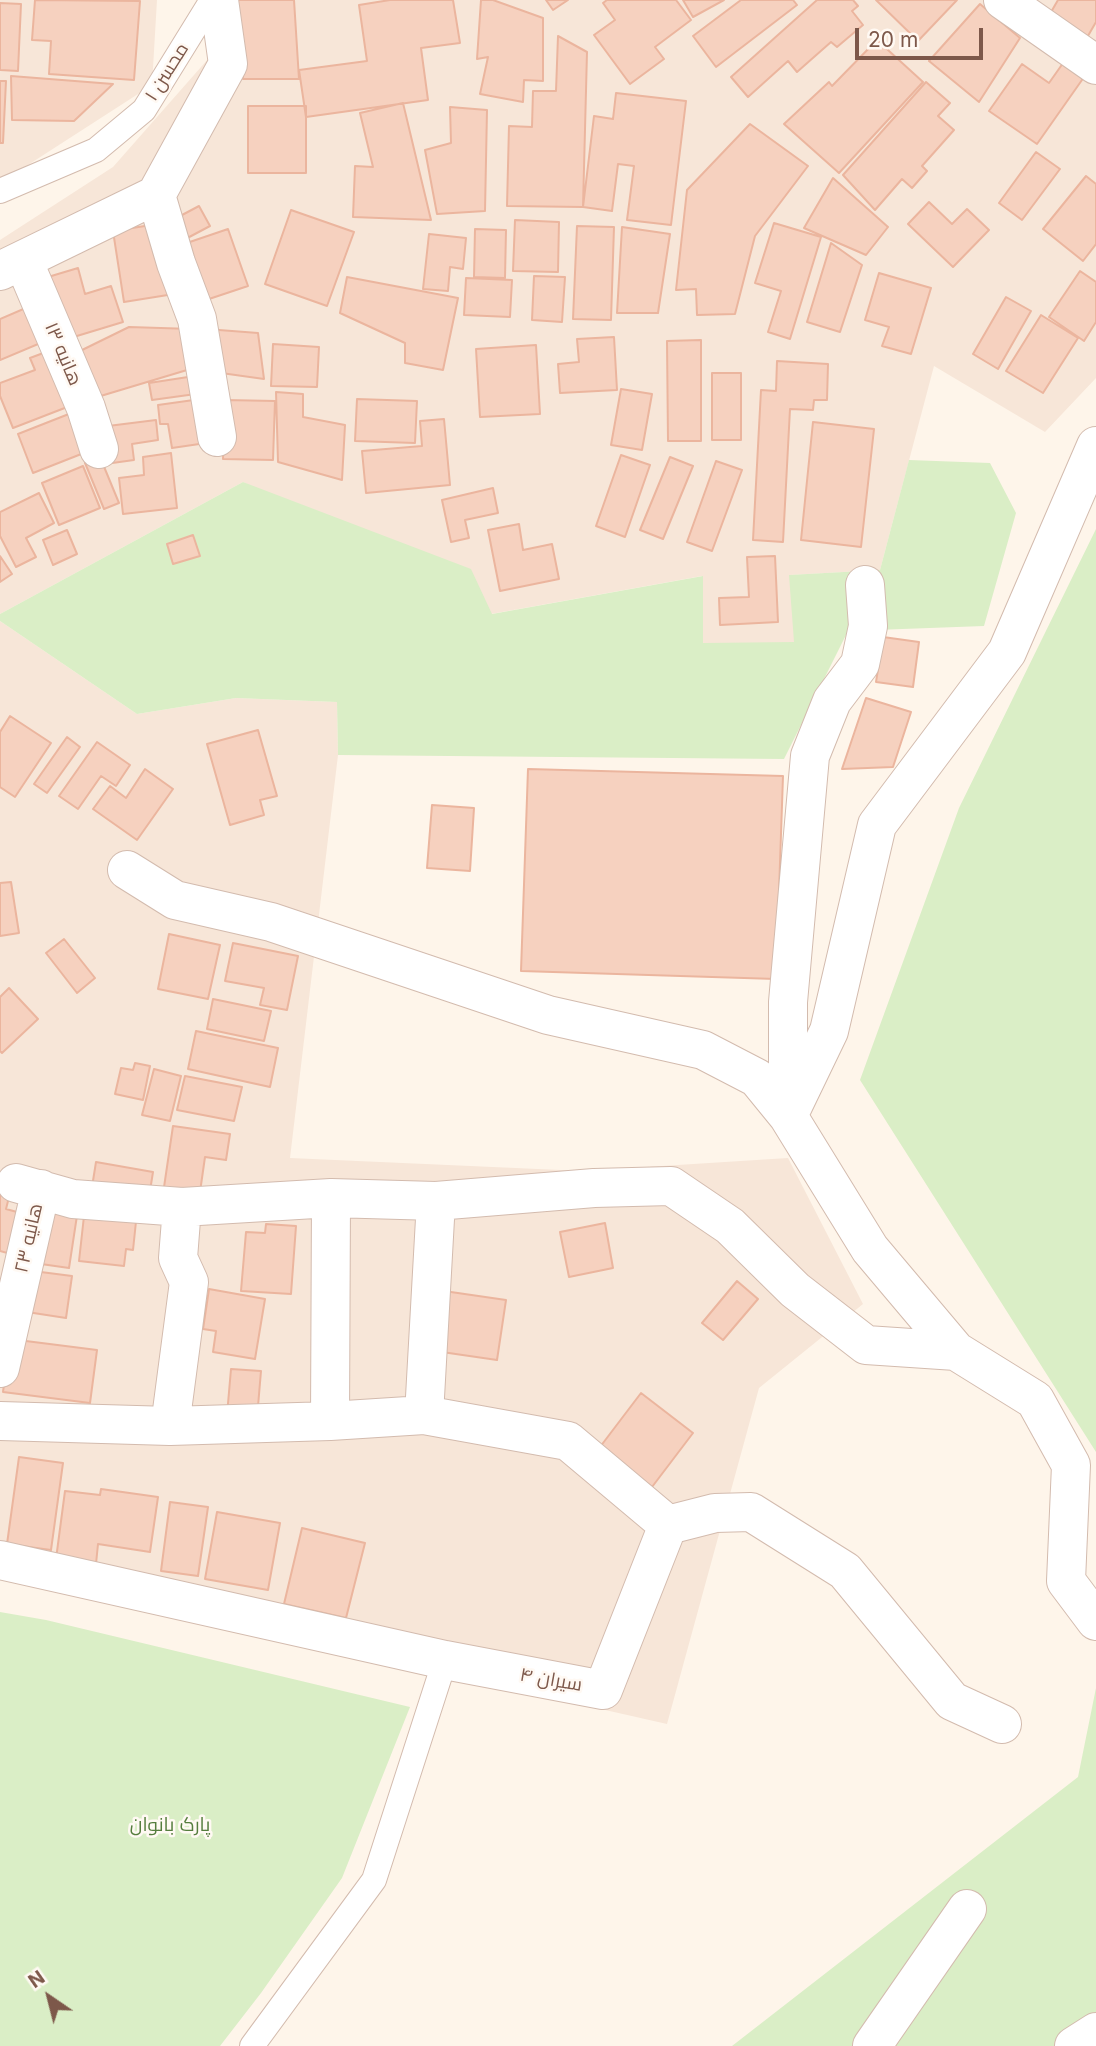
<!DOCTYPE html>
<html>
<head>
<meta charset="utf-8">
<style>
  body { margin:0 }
  #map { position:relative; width:1096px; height:2046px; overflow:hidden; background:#fef5ea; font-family:Inter,sans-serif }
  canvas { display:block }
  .north { position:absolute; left:14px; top:1962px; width:70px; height:70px; -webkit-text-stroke:5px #fff9f3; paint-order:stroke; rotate:325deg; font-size:19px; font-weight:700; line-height:28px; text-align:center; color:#7d584a }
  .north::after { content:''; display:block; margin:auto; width:24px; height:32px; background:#7d584a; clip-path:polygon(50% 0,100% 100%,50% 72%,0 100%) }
  .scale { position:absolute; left:855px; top:28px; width:128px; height:32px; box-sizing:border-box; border:4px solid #7d584a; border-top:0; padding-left:9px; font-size:21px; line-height:24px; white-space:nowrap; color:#7d584a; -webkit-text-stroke:5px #fff9f3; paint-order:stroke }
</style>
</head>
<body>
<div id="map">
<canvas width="1096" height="2046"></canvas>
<div class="north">N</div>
<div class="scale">20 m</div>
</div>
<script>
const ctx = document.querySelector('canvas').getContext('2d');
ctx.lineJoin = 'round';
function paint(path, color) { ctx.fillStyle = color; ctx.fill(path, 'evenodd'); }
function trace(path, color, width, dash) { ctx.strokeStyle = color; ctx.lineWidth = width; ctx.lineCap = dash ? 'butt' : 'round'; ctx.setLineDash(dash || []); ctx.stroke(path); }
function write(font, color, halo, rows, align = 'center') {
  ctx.font = font + ' Inter,Cairo,sans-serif'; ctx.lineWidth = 5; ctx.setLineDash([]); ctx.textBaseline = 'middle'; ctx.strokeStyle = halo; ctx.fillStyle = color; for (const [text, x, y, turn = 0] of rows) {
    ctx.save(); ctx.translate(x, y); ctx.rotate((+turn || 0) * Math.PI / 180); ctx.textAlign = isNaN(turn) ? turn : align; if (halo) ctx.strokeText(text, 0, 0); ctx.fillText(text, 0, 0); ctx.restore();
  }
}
paint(new Path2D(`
  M 0,0 L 157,0 L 152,85 L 0,183 Z
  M 260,0 L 1096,0 L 1096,378 L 1045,432 L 934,366 L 880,570 L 790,575 L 795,643 L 702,643 L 702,576 L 491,614 L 243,482 L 0,614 L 0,240 L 113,167 Z
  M 0,621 L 137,714 L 236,698 L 337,702 L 338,755 L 290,1158 L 583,1171 L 788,1158 L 863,1304 L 759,1388 L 667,1724 L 0,1573 Z`), '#f7e6d8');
paint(new Path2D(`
  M 909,460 L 990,463 L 1016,513 L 984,626 L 848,631 L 784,759 L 338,755 L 337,702 L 236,698 L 137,714 L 0,621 L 0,614 L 243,482 L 471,569 L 492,614 L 703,576 L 703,643 L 794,642 L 789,575 L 880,570 Z
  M 1096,529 L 1096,1452 L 860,1080 L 959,808 Z
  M 0,1612 L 46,1620 L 410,1707 L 342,1878 L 261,1993 L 220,2046 L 0,2046 Z
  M 1096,1688 L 1096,2046 L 732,2046 L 1078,1777 Z`), '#daeec6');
const building = new Path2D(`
  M 35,0 L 140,1 L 134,80 L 49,74 L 51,41 L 32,40 Z
  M 237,0 L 294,0 L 299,79 L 243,79 Z
  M 390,0 L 453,0 L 460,43 L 421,48 L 428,100 L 306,117 L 299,70 L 367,61 L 359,5 Z
  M 481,0 L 493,0 L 543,18 L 543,81 L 524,80 L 523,102 L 480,94 L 488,57 L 477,59 Z
  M 546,0 L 568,0 L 553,10 Z
  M 607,0 L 676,0 L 691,20 L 655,47 L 664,59 L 630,84 L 594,35 L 615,20 L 603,3 Z
  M 683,0 L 724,0 L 693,17 Z
  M 741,0 L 793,0 L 797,5 L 716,67 L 693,36 Z
  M 817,0 L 853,0 L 858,6 L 852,11 L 863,25 L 837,47 L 831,42 L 797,72 L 788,61 L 748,97 L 731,77 Z
  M 876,0 L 957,0 L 918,41 Z
  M 1058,0 L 1096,0 L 1096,22 L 1085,41 L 1047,19 Z
  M 0,3 L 21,4 L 18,71 L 0,70 Z
  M 980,4 L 1020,38 L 979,102 L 929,61 Z
  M 558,36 L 587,52 L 583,207 L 507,206 L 509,126 L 532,127 L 533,91 L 556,91 Z
  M 877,40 L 923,82 L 839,173 L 784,124 L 829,82 L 832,86 Z
  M 1068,56 L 1089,70 L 1037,144 L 989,111 L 1022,64 L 1049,83 Z
  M 11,76 L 113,84 L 74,121 L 12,120 Z
  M 0,81 L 6,81 L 3,143 L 0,143 Z
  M 926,82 L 950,103 L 938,116 L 954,130 L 922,166 L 927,171 L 912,188 L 902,179 L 875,210 L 843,175 Z
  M 616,93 L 686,101 L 671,225 L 627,220 L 634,166 L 618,164 L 612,211 L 583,207 L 594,116 L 613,119 Z
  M 403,103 L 431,220 L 353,217 L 355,166 L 373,167 L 360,113 Z
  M 248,106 L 306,106 L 306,173 L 248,173 Z
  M 450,107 L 487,110 L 485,211 L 437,214 L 425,150 L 451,143 Z
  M 750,124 L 808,166 L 755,236 L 735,314 L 697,315 L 696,289 L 676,290 L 687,190 Z
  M 1036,152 L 1060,169 L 1022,220 L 999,203 Z
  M 1086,176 L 1096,184 L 1096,244 L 1083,261 L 1043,229 Z
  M 833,178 L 888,227 L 866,255 L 804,228 Z
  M 929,202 L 952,224 L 967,209 L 989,230 L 953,267 L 908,224 Z
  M 199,206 L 210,226 L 178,243 L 167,223 Z
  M 291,210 L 354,232 L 327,306 L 265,284 Z
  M 515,220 L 559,222 L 558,272 L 513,271 Z
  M 164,223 L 174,294 L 124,302 L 113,231 Z
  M 774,223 L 821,237 L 790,339 L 768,332 L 781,291 L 755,283 Z
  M 577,226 L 614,227 L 611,320 L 573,319 Z
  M 622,227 L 670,234 L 658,313 L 617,313 Z
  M 228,229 L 248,286 L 194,304 L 175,247 Z
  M 475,229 L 506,230 L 505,278 L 474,277 Z
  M 429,234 L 466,238 L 463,269 L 450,267 L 448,291 L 423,289 Z
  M 831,243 L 862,265 L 840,332 L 807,322 Z
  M 78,268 L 85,294 L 111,286 L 123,322 L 67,339 L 48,277 Z
  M 1080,271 L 1096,282 L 1096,322 L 1084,341 L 1049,317 Z
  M 879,273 L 931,288 L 911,354 L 882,346 L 889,327 L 865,320 Z
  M 534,276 L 565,277 L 562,322 L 532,320 Z
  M 347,277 L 458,298 L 443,370 L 405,363 L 405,343 L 340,313 Z
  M 466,278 L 512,280 L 510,317 L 464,315 Z
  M 1006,297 L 1031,311 L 998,369 L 973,354 Z
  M 35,304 L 50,339 L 0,360 L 0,319 Z
  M 1041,315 L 1078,338 L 1043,393 L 1006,371 Z
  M 129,327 L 192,329 L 197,367 L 94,398 L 78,352 Z
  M 206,329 L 258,333 L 264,379 L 214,372 Z
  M 614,337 L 617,390 L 560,393 L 558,364 L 579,362 L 577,339 Z
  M 701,340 L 701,441 L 668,441 L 667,341 Z
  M 273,344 L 319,347 L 317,387 L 271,386 Z
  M 536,345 L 540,414 L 480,417 L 476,349 Z
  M 54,349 L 75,404 L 13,428 L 0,396 L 0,383 L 35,370 L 30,358 Z
  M 777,361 L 828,364 L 827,400 L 814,400 L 813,410 L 790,409 L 783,542 L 753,540 L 761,390 L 776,391 Z
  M 712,373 L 741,373 L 741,440 L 712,440 Z
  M 201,375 L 203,393 L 152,400 L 149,383 Z
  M 621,389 L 652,394 L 642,450 L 611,445 Z
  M 276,392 L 303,394 L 303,417 L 345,425 L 342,480 L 278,462 Z
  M 208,398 L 213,442 L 172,448 L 168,424 L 160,424 L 158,405 Z
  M 357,399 L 417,401 L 415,443 L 355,441 Z
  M 225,400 L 275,401 L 273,460 L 223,459 Z
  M 79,410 L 94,449 L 33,473 L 18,434 Z
  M 444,419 L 450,485 L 366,493 L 362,451 L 422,446 L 420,421 Z
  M 156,420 L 158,440 L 132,444 L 134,460 L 105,464 L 100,427 Z
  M 813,422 L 874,429 L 861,547 L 801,540 Z
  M 171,453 L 177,508 L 123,514 L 119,478 L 144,475 L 143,457 Z
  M 621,455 L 650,465 L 625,537 L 596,526 Z
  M 100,457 L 119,503 L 104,509 L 85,463 Z
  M 670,457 L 693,466 L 663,539 L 640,530 Z
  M 716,461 L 742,470 L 712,551 L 687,542 Z
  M 83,466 L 100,508 L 59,525 L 42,483 Z
  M 493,488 L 498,513 L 465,520 L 469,538 L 451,542 L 442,500 Z
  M 39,493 L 54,523 L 26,538 L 36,557 L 16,567 L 0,536 L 0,512 Z
  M 519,524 L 523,550 L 552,544 L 559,579 L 500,591 L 488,530 Z
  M 67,530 L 77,554 L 53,565 L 43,540 Z
  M 193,535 L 200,556 L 173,564 L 167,544 Z
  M 0,556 L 12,574 L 0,582 Z
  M 775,556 L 778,622 L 720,625 L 719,598 L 749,597 L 747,557 Z
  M 883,637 L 919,642 L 913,687 L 876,682 Z
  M 866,698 L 911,712 L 893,767 L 842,769 Z
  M 10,716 L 51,743 L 15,797 L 0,787 L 0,732 Z
  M 258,730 L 277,796 L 260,800 L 264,815 L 230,825 L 207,744 Z
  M 67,737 L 80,747 L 47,793 L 34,784 Z
  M 97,742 L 130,765 L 116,786 L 101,776 L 78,809 L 59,796 Z
  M 145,769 L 173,789 L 137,840 L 93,809 L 110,786 L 126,798 Z
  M 528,769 L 783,776 L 776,979 L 521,971 Z
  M 432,805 L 474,808 L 470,871 L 427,868 Z
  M 11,882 L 19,933 L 0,936 L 0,883 Z
  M 169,934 L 220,945 L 208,999 L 158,989 Z
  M 64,939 L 95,978 L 77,993 L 46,953 Z
  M 233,943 L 298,956 L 287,1010 L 260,1005 L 264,988 L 225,981 Z
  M 9,988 L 38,1019 L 2,1053 L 0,1051 L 0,997 Z
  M 213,999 L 271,1011 L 264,1041 L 207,1029 Z
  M 196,1031 L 278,1048 L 270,1087 L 188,1069 Z
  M 135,1063 L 150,1066 L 143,1100 L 115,1094 L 121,1068 L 133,1070 Z
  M 154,1069 L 181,1076 L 170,1121 L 142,1115 Z
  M 185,1076 L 242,1087 L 234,1121 L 177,1110 Z
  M 173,1126 L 230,1134 L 226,1160 L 205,1157 L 199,1199 L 163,1194 Z
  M 96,1162 L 153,1172 L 149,1197 L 92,1187 Z
  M 0,1190 L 10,1193 L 6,1209 L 28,1215 L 18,1256 L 0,1251 Z
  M 42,1204 L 78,1209 L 69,1268 L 34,1263 Z
  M 85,1207 L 137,1212 L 133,1250 L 126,1249 L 124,1266 L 79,1261 Z
  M 605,1223 L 613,1268 L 569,1277 L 560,1232 Z
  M 266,1224 L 296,1226 L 291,1294 L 241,1291 L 246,1232 L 265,1233 Z
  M 33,1271 L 72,1276 L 66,1318 L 27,1312 Z
  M 737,1281 L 758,1299 L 723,1340 L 702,1323 Z
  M 209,1289 L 265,1299 L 255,1359 L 213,1352 L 216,1331 L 203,1329 Z
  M 444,1291 L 506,1300 L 497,1360 L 435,1351 Z
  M 10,1339 L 97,1350 L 90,1403 L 3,1392 Z
  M 231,1369 L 261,1371 L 257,1418 L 227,1415 Z
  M 641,1393 L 693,1433 L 652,1487 L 600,1447 Z
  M 19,1457 L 63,1463 L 51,1550 L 7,1544 Z
  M 101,1489 L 158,1497 L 150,1552 L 98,1544 L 96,1564 L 56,1559 L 65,1491 L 100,1495 Z
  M 170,1502 L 208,1507 L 198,1576 L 161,1571 Z
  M 217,1512 L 280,1523 L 268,1590 L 205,1579 Z
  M 302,1528 L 365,1543 L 346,1618 L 284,1604 Z`);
paint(building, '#f6d1bf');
trace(building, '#ebb59e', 2);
const lane = new Path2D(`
  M 0,191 L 96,150 L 144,110 L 212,0
  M 252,2046 L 374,1880 L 445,1660`);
const street = new Path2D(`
  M 1003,0 L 1096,65
  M 156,195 L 176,263 L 197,319 L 217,437
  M 23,260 L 86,408 L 99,449
  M 0,271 L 156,195 L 228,64 L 219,0
  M 127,870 L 175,900 L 271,922 L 548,1015 L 703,1050 L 757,1078 L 788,1116 L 870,1249 L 956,1351 L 1035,1400 L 1071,1465 L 1066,1581 L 1096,1621
  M 788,1107 L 788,1002 L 810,756 L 832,701 L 860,664 L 868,626 L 865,585
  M 788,1116 L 829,1031 L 877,825 L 1007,652 L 1096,446
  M 16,1183 L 73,1199 L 182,1207 L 331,1198 L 436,1201 L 594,1188 L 671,1186 L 730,1226 L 795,1290 L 866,1345 L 956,1351
  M 0,1368 L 41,1189
  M 424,1415 L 436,1201
  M 0,1421 L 170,1426 L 330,1421 L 424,1415 L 568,1441 L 668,1525
  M 330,1421 L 331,1198
  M 170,1426 L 189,1282 L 178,1258 L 182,1207
  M 0,1560 L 445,1660 L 603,1690 L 668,1525 L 715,1513 L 751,1512 L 845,1571 L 952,1701 L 1002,1724
  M 872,2046 L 967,1909
  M 1074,2046 L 1096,2032`);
trace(lane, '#d3bbae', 26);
trace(street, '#d3bbae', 40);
trace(lane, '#fff', 24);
trace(street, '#fff', 38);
write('19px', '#7d584a', '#fff9f3', [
  ["محسن ۱",167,72,-58],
  ["هانیه ۱۳",63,354,67],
  ["هانیه ۲۳",29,1238,-77],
  ["سیران ۴",551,1680,10]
]);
write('19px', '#557d3d', '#fff9f3', [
  ["پارک بانوان",170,1825]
]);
</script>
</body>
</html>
